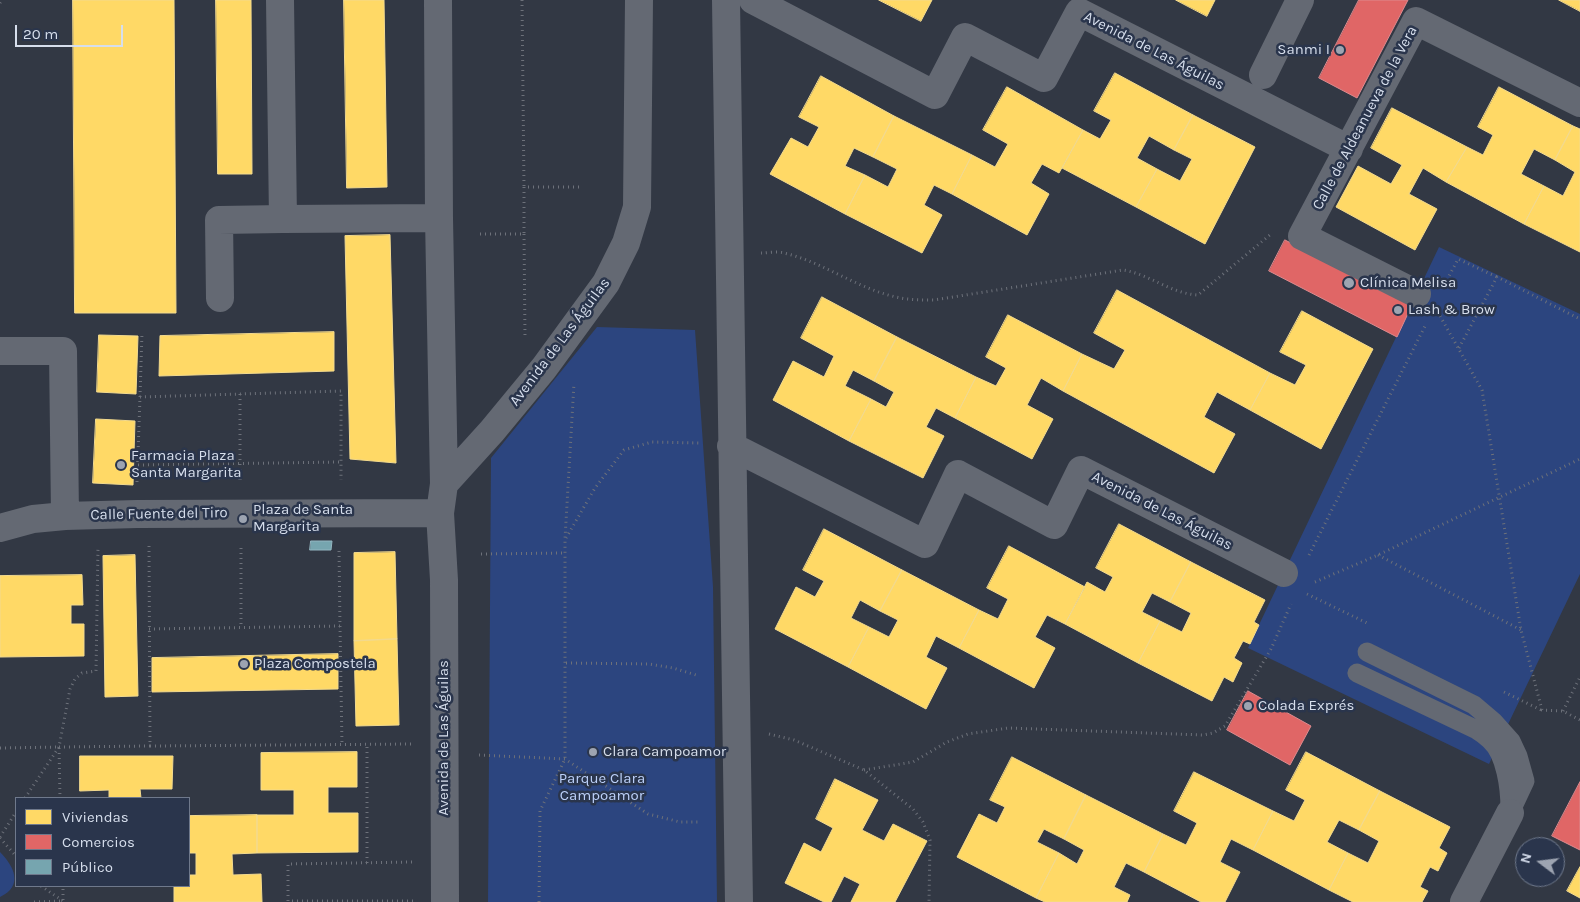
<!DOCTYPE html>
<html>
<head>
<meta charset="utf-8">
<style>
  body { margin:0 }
  #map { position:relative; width:1580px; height:902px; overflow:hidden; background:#323844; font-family:Karla,sans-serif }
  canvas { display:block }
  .legend { position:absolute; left:15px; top:797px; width:175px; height:90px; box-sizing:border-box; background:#2a354c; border:1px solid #6f798c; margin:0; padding:6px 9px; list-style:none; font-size:15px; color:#d6deec }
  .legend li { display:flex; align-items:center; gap:10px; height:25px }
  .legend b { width:25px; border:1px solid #6f798c }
  .north { position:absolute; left:1515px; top:837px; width:50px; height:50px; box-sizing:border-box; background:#2a354c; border:1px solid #6f798c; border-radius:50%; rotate:285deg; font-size:14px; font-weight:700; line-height:20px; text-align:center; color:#d6deec }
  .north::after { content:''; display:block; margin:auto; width:18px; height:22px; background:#9da4b1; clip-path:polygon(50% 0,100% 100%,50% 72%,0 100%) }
  .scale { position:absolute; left:15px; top:25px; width:108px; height:22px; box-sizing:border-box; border:2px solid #d6deec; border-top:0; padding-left:6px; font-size:15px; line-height:18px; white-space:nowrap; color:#d6deec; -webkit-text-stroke:4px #2a354c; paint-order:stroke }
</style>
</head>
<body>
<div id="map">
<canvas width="1580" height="902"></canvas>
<ul class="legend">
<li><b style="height:14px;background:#ffd966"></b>Viviendas</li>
<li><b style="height:14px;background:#e06666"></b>Comercios</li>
<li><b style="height:14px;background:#76a5af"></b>Público</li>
</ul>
<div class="north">N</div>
<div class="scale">20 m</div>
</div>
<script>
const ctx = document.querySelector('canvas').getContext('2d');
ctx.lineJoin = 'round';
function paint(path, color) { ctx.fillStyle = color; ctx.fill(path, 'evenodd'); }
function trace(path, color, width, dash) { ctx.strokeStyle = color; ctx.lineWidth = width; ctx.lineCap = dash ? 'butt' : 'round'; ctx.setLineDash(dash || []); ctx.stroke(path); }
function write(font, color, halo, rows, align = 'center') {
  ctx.font = font + ' Karla,sans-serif'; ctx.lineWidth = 5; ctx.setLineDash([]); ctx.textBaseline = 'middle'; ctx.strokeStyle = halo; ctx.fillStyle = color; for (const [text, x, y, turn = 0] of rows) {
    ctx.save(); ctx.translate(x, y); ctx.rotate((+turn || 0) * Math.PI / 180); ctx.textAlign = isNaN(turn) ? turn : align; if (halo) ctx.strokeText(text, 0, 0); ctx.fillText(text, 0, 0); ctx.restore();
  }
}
paint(new Path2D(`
  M 1439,247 L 1580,314 L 1580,574 L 1489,764 L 1248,648 Z
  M 597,327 L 695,330 L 713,587 L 717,902 L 488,902 L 491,458 Z
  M 0,852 C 14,866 24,886 0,897 Z`), '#2c457f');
const homes = new Path2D(`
  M 73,0 L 174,0 L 176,313 L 75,313 Z
  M 216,0 L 251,0 L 252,174 L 218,174 Z
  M 344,0 L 384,0 L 387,187 L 347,188 Z
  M 879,0 L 932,0 L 921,21 Z
  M 1176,0 L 1215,0 L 1207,16 Z
  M 1559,0 L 1580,0 L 1580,11 Z
  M 1115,73 L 1193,115 L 1174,150 L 1149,136 L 1137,158 L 1157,169 L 1136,207 L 1062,168 L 1083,130 L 1100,139 L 1111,120 L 1094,111 Z
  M 821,76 L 894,116 L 873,157 L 854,148 L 845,166 L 865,175 L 845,214 L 770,174 L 791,138 L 808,147 L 819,127 L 799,117 Z
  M 1007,87 L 1083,130 L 1059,173 L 1042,164 L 1031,183 L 1049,194 L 1027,235 L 952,194 L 972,155 L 995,167 L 1008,144 L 983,130 Z
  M 1499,87 L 1573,126 L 1555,160 L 1534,149 L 1521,174 L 1544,186 L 1524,224 L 1446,182 L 1467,147 L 1483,155 L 1493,135 L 1478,127 Z
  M 1392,108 L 1467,147 L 1446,182 L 1423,168 L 1409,194 L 1437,209 L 1415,250 L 1336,207 L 1358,166 L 1391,184 L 1402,165 L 1371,148 Z
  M 1193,115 L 1255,147 L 1205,244 L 1136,207 L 1157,169 L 1180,181 L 1192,159 L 1174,150 Z
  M 894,116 L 972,155 L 952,194 L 934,185 L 924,205 L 942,215 L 922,253 L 845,214 L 865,175 L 888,187 L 897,169 L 873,157 Z
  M 1573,126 L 1580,129 L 1580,252 L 1524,224 L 1544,186 L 1563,196 L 1575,172 L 1555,160 Z
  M 390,235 L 396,463 L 350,459 L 345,236 Z
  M 1117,290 L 1270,373 L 1250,410 L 1217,392 L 1204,417 L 1235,434 L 1214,473 L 1063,391 L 1082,354 L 1114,369 L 1125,350 L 1094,333 Z
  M 822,297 L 897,337 L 874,381 L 853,370 L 845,386 L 871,399 L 849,441 L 773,400 L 793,361 L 824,377 L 834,356 L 801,338 Z
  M 1302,311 L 1373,349 L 1321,449 L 1250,410 L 1270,373 L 1295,385 L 1306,365 L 1280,352 Z
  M 1008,315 L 1082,354 L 1063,391 L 1041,378 L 1027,405 L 1053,419 L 1032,459 L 955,418 L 976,377 L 996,386 L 1006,368 L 986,357 Z
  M 334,332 L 334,371 L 159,376 L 160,336 Z
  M 99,335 L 138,336 L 136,394 L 97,392 Z
  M 897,337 L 976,377 L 955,418 L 936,408 L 926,427 L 944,436 L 923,478 L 849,441 L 871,399 L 886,407 L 894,392 L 874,381 Z
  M 96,419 L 135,421 L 133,485 L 93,483 Z
  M 1119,524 L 1191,562 L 1170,602 L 1152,593 L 1142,612 L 1160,621 L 1138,663 L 1065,624 L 1087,582 L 1105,592 L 1113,577 L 1096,568 Z
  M 824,529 L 902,570 L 880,611 L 860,600 L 851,618 L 869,627 L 848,667 L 775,629 L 796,587 L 815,597 L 824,581 L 803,570 Z
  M 1009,546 L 1085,587 L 1065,624 L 1047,615 L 1035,637 L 1055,648 L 1034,688 L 959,648 L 979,610 L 998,619 L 1008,599 L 987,588 Z
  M 395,552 L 397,639 L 354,641 L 354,553 Z
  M 135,555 L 138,696 L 105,697 L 103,556 Z
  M 1191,562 L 1265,600 L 1254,622 L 1259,625 L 1250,644 L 1243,641 L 1234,658 L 1242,663 L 1233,682 L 1224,677 L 1212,701 L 1138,663 L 1160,621 L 1182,632 L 1191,613 L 1170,602 Z
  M 902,570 L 979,610 L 959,648 L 936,636 L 926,657 L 947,668 L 926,709 L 848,667 L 869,627 L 889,637 L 898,620 L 880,611 Z
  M 82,575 L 83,605 L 71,605 L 71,624 L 84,624 L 84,656 L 0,657 L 0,576 Z
  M 397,639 L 399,725 L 356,726 L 354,641 Z
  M 338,654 L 338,689 L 152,692 L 152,658 Z
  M 357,752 L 357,787 L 328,787 L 328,813 L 358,813 L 358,852 L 257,853 L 257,815 L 294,815 L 294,790 L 261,790 L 261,753 Z
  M 1306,752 L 1380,791 L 1359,830 L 1339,820 L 1327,842 L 1348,853 L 1329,890 L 1253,850 L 1273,811 L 1294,821 L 1305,800 L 1286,790 Z
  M 80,756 L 173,756 L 172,789 L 140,789 L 141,798 L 109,798 L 109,790 L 80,791 Z
  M 1012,757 L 1086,795 L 1064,839 L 1044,829 L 1037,842 L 1059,853 L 1036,898 L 957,857 L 979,814 L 997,823 L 1005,807 L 990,800 Z
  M 1194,772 L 1273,811 L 1253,850 L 1231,839 L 1220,862 L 1240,872 L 1225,902 L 1201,902 L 1144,872 L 1163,834 L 1186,845 L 1197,823 L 1174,811 Z
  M 835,779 L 878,800 L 862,830 L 884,841 L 893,824 L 927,841 L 895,902 L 851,902 L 860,884 L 844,876 L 831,902 L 824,902 L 785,883 L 804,843 L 821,852 L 833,828 L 816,819 Z
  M 1380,791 L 1450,827 L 1439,848 L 1447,853 L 1438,871 L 1430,867 L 1420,887 L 1428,891 L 1422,902 L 1353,902 L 1329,890 L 1348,853 L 1368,863 L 1379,841 L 1359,830 Z
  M 1086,795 L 1163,834 L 1144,872 L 1126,863 L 1114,887 L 1130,895 L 1127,902 L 1045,902 L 1036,898 L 1059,853 L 1077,864 L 1084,850 L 1064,839 Z
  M 257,815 L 257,853 L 232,854 L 233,875 L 261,874 L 262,902 L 174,902 L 174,886 L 189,886 L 189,875 L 196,875 L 196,853 L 189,853 L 189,816 Z
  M 1580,867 L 1580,898 L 1567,891 Z`);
paint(homes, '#ffd966');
trace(homes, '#f3da8e', 1);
const shops = new Path2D(`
  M 1359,0 L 1408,0 L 1357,98 L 1319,78 Z
  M 1285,240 L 1412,305 L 1397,337 L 1269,271 Z
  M 1248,691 L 1311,726 L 1290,765 L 1227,730 Z
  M 1580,782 L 1580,850 L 1552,836 Z`);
paint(shops, '#e06666');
trace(shops, '#dd8a8e', 1);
const public = new Path2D(`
  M 311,541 L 332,541 L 331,550 L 310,550 Z`);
paint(public, '#76a5af');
trace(public, '#93b6c1', 1);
trace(new Path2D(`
  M 522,0 L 524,187
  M 0,3 L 2,0
  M 480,234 L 524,234 L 524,187 L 581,187
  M 524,234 L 525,338
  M 761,253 C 768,253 777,251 784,253 C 823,262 856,288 896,297 C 908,300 921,300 934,300 L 1123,270 C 1149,274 1172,294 1198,295 L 1271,234
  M 1447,280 L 1458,259 L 1497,277
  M 1440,316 L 1482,390 L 1521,630 L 1542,710 L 1563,711 L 1580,720
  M 1459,348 L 1497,277 L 1580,319
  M 240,394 L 240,481
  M 140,397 L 142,332
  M 138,465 L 341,462
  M 137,482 L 140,397 L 341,391 L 341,480
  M 566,538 L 595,488 L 624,450 L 652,442 L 699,443
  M 241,548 L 241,628
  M 481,554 L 566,553
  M 1309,555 L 1425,326
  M 1378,555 L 1521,630
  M 1315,582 L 1378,555 L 1580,459
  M 1307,594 L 1367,623
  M 340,626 L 342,745
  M 149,629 L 340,626 L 339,550
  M 566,663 L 649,664 L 673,668 L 696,675
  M 1504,692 L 1541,710
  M 1563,711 L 1580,677
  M 769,734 L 794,740 L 864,770 L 913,809 L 923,822 L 930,840 L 929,902
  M 150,746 L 412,744
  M 59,747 L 150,746 L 149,545
  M 0,748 L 59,747 L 60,798
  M 479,755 L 565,759 L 648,814 L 680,822 L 698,822
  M 864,770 L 913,762 L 947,742 L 968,734 L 1008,728 L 1203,735 L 1213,733 L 1225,726 L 1271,649 L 1291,604
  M 25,798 L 59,747 L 70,689 L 75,679 L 82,673 L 96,671 L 98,547
  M 0,837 L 16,812
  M 0,838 L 16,856
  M 412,862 L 288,864 L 288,901 L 414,901
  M 367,863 L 367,744
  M 41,886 L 63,901
  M 34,902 L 63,901 L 63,886
  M 539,902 L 540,811 L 565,759 L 565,539 L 574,383`), '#6d717a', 3, [1, 4]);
trace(new Path2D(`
  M 1367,652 L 1474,705 L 1494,722 L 1511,741 L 1518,756 L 1525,781 L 1510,813
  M 1357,673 L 1477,730 C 1482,733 1486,736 1490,740 C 1506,754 1510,789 1510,809`), '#646973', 19);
trace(new Path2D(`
  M 280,0 L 283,219 L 439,218
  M 438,0 L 439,218 L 444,484
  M 726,0 L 739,902
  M 753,0 L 935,95 L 965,37 L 1044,78 L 1079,12 L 1349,149
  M 1263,75 L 1300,0
  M 1417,294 L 1302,236 L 1416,21 L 1580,103
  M 220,298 L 219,220 L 283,219
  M 0,351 L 63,351 L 65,516
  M 731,446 L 925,544 L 958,474 L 1054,525 L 1081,470 L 1284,573
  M 0,528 L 33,519 L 65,516 L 137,514 L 440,513
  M 445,902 L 444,580 L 440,513 L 444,484 L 492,431 L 544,368 L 606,283 L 626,243 L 637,207 L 639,0
  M 1464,902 L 1510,813`), '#646973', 28);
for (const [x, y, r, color] of [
  [1340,50,5,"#9da4b1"],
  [1349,283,6,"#9da4b1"],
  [1398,310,5,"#9da4b1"],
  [121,465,5,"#9da4b1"],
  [243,519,5,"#9da4b1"],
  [244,664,5,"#9da4b1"],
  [1248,706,5,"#9da4b1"],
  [593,752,5,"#9da4b1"]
]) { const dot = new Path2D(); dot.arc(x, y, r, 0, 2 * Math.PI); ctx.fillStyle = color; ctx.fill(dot); trace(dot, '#2a354c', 2); }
write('15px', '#d6deec', '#2a354c', [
  ["Sanmi I",1330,50,"right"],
  ["Clínica Melisa",1360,283],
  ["Lash & Brow",1408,310],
  ["Farmacia Plaza",131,456],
  ["Santa Margarita",131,473],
  ["Plaza de Santa",253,510],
  ["Margarita",253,527],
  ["Plaza Compostela",254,664],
  ["Colada Exprés",1258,706],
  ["Clara Campoamor",603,752]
], 'left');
write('15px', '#d6deec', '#2a354c', [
  ["Avenida de Las Águilas",1154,51,27],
  ["Calle de Aldeanueva de la Vera",1365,118,-62],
  ["Avenida de Las Águilas",560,342,-53],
  ["Avenida de Las Águilas",1162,511,27],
  ["Calle Fuente del Tiro",159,514,-1],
  ["Avenida de Las Águilas",444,738,-90]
]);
write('15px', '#bcd0f9', '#2a354c', [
  ["Parque Clara",602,779],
  ["Campoamor",602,796]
]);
</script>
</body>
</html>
